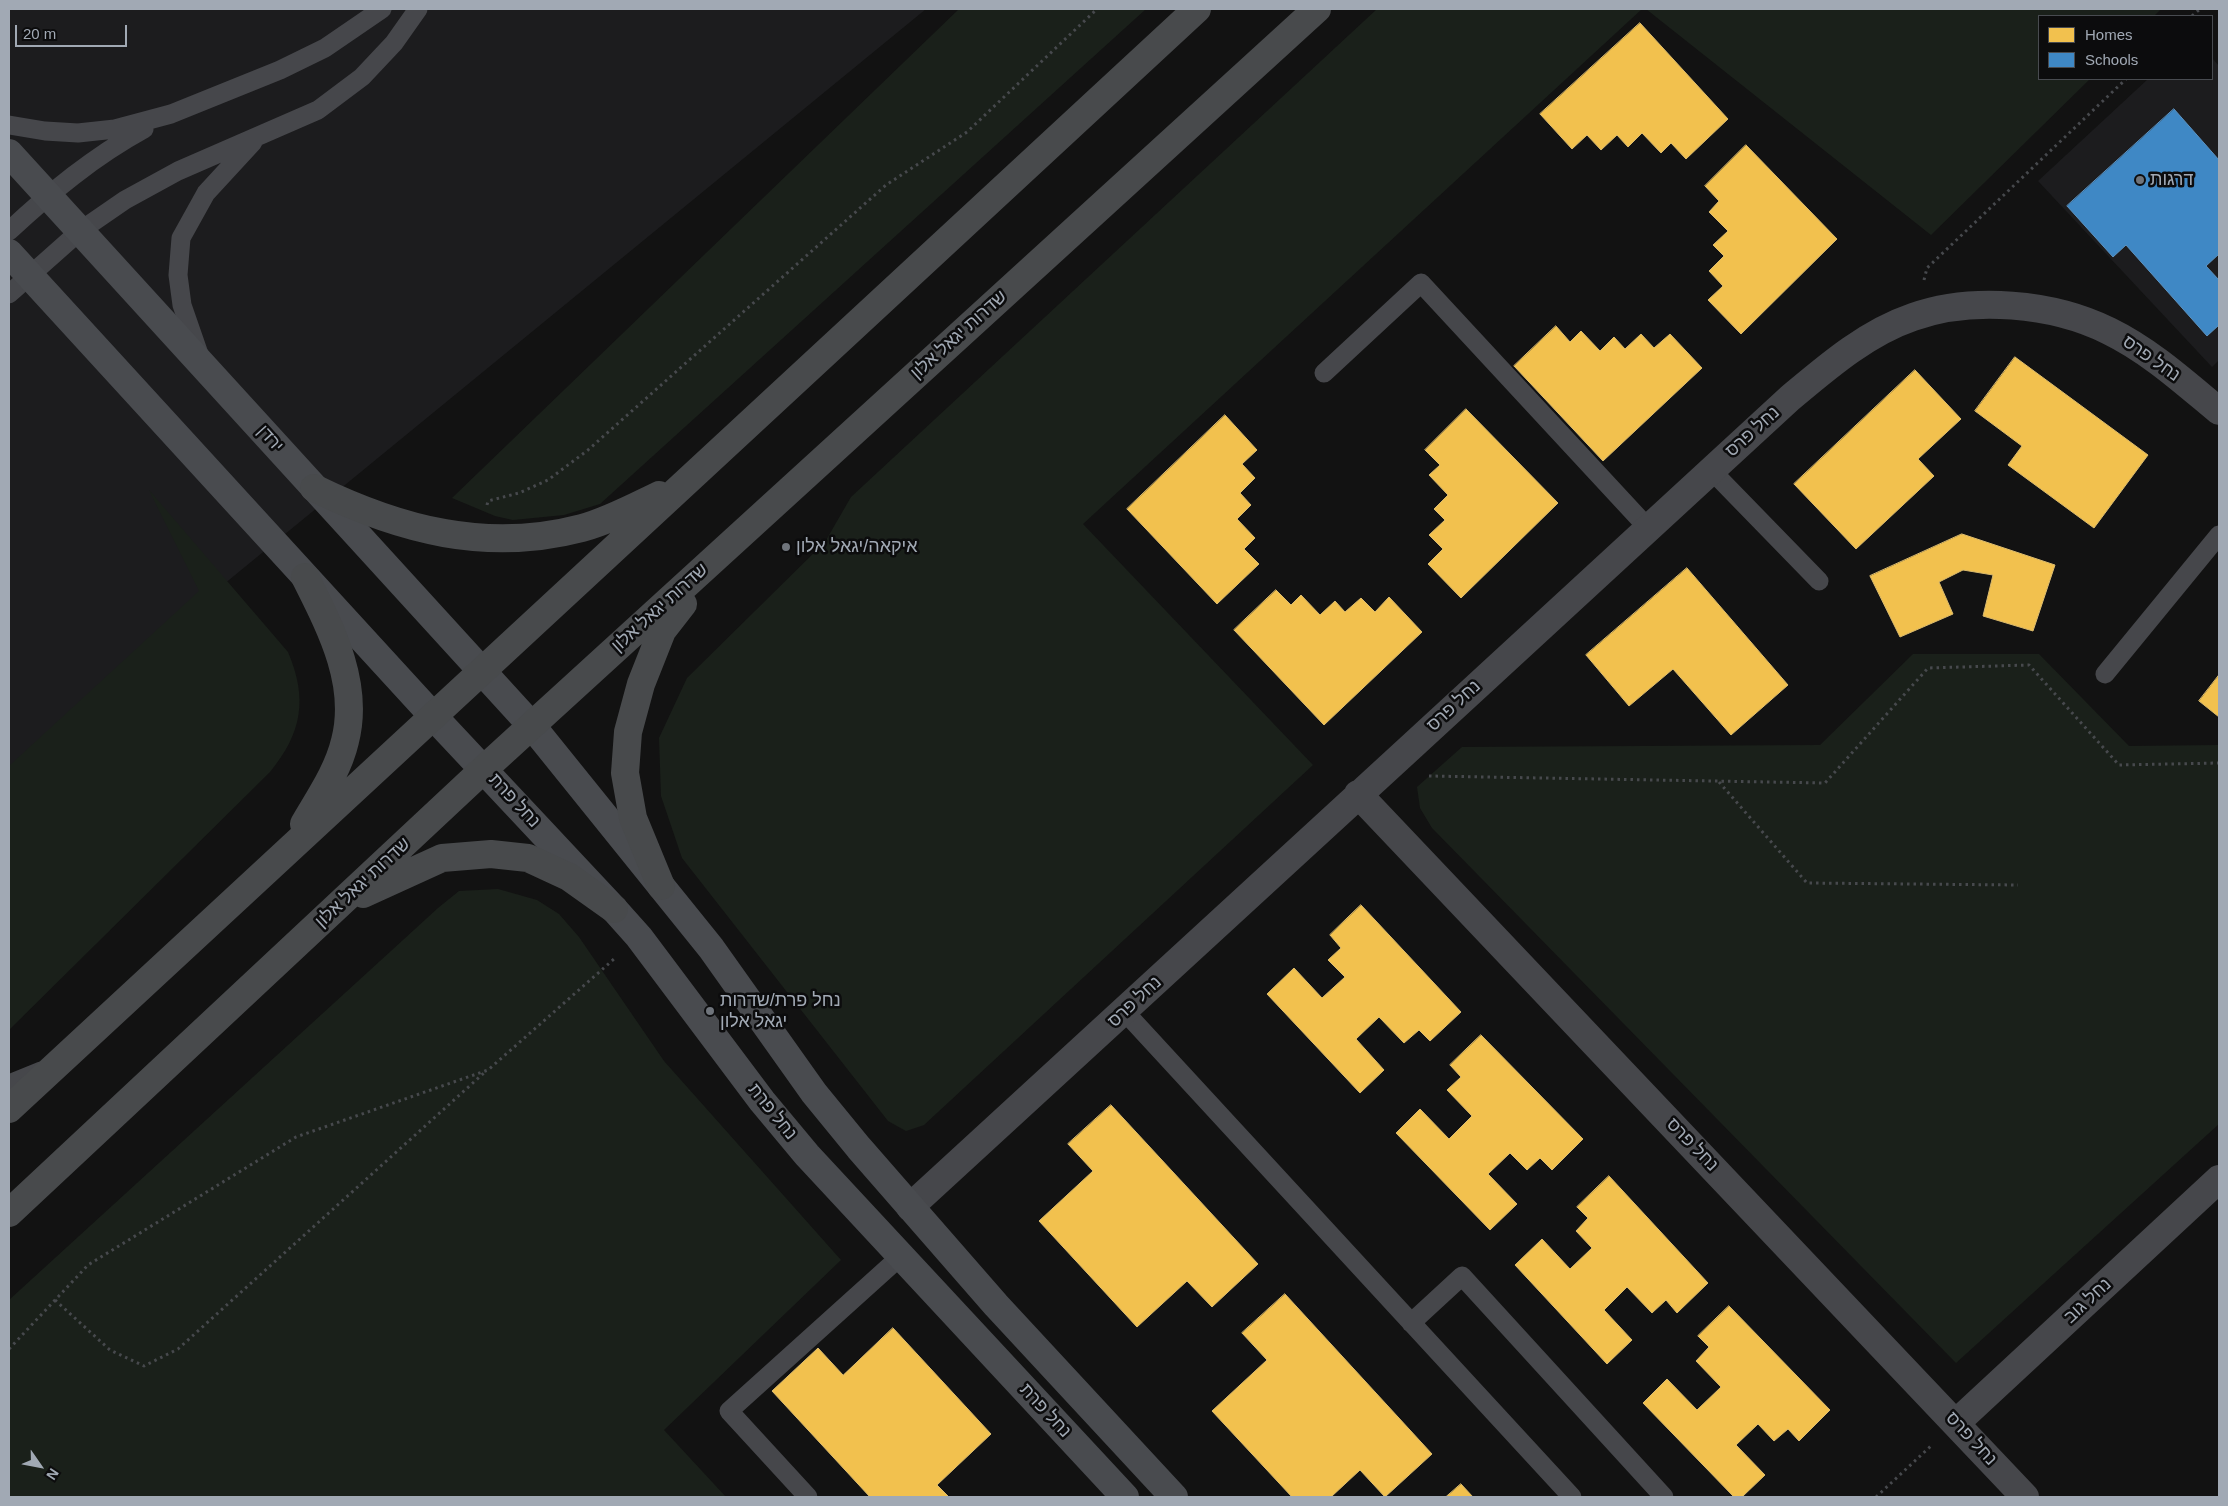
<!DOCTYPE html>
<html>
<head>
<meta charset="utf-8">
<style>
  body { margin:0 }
  #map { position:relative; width:2228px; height:1506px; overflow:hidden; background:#121212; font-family:Arial,sans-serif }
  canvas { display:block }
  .frame { position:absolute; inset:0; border:10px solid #a1a9b4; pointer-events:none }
  .legend { position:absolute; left:2038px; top:15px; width:175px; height:65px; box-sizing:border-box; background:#0c0c0d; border:1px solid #484b50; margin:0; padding:6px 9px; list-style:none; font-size:15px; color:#a1a9b4 }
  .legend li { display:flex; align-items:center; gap:10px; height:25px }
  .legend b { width:25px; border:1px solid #484b50 }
  .north { position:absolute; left:15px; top:1441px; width:50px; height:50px; -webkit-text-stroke:4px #0c0c0d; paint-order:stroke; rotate:123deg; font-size:14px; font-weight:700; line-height:20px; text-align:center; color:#a1a9b4 }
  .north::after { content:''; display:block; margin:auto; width:18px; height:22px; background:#a1a9b4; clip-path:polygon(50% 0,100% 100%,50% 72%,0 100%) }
  .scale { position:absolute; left:15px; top:25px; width:112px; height:22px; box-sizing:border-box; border:2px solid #a1a9b4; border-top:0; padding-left:6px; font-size:15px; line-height:18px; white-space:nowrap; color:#a1a9b4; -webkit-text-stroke:4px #0c0c0d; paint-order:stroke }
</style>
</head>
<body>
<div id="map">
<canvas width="2228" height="1506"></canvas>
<div class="frame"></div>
<ul class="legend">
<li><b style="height:14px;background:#f2c14e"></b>Homes</li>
<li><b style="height:14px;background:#3f88c5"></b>Schools</li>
</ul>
<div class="north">N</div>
<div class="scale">20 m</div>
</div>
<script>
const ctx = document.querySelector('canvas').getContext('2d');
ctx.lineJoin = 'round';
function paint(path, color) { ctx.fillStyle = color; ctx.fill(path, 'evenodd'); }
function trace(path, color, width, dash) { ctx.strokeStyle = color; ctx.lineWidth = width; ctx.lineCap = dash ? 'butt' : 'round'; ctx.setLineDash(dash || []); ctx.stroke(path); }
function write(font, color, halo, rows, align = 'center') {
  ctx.font = font + ' Arial,Heebo,sans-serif'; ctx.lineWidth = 5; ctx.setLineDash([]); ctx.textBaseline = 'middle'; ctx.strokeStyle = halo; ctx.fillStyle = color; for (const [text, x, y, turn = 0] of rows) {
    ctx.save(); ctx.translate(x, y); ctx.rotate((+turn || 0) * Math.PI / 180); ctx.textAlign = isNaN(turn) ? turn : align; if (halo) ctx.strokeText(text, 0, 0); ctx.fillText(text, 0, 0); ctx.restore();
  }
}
paint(new Path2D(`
  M 9,9 L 926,9 L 207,598 L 9,776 Z
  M 2212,58 L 2219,66 L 2219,360 L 2212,367 L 2038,181 L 2148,79 L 2212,79 Z`), '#1c1c1e');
paint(new Path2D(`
  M 959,9 L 1146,9 L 600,504 L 564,515 L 513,520 L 495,516 L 452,498 Z
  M 1377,9 L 1642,9 L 1083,524 L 1313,765 L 924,1125 L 906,1131 L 888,1121 L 682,858 L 661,796 L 659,738 L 687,678 L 825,542 L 851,497 Z
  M 1646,9 L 2161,9 L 2154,16 L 2039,16 L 2039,79 L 2090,79 L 1931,235 Z
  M 149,490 L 288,652 C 308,699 302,733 270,772 L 9,1030 L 9,766 L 199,591 Z
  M 1913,654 L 2039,654 L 2129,746 L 2219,745 L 2219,1124 L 1956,1363 L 1432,828 L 1420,808 L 1417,787 L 1462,747 L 1820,745 Z
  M 498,889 L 537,900 L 559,914 L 579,937 L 664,1061 L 841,1260 L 664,1430 L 726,1497 L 9,1497 L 9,1300 L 438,908 L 459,891 Z`), '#1a201a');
const homes = new Path2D(`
  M 1640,23 L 1728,119 L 1686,159 L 1671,143 L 1661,153 L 1642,133 L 1628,147 L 1617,135 L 1601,150 L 1587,135 L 1572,149 L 1540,114 Z
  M 1746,145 L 1837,239 L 1741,334 L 1708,300 L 1723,286 L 1709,271 L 1724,256 L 1713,245 L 1728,231 L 1709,212 L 1719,201 L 1705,186 Z
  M 1556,326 L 1570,342 L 1581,331 L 1600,351 L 1614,337 L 1625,349 L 1641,334 L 1654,348 L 1670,334 L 1702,368 L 1603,461 L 1514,366 Z
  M 2015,357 L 2148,455 L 2094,528 L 2008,465 L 2022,446 L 1975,411 Z
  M 1915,370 L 1961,419 L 1918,459 L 1934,476 L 1856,549 L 1794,484 Z
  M 1466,409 L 1558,503 L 1461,598 L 1428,564 L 1443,549 L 1429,535 L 1445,520 L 1434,509 L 1448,495 L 1429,475 L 1440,465 L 1425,450 Z
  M 1225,415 L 1257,450 L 1242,464 L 1255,478 L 1240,493 L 1251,505 L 1237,519 L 1255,538 L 1244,549 L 1259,564 L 1217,604 L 1127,509 Z
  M 1962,534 L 2055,565 L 2033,631 L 1983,616 L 1993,575 L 1963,570 L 1939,582 L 1953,614 L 1900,637 L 1870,576 Z
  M 1687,568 L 1788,685 L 1731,735 L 1673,669 L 1629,706 L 1586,655 Z
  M 1276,590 L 1291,605 L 1301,595 L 1320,615 L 1335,601 L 1345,612 L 1361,598 L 1375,612 L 1389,597 L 1422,632 L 1324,725 L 1234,630 Z
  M 2219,675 L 2219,717 L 2199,701 Z
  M 1361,905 L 1461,1012 L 1430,1041 L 1419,1030 L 1404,1043 L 1379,1017 L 1356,1039 L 1384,1070 L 1360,1093 L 1267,994 L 1294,968 L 1322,998 L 1345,977 L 1328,960 L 1341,948 L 1330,935 Z
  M 1481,1035 L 1583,1139 L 1552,1170 L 1540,1158 L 1527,1170 L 1510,1153 L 1488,1174 L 1517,1204 L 1490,1230 L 1396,1133 L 1420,1109 L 1449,1139 L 1472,1116 L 1447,1090 L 1461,1077 L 1450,1065 Z
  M 1111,1105 L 1258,1264 L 1212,1307 L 1187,1281 L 1137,1327 L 1039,1221 L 1093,1171 L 1068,1144 Z
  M 1609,1176 L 1708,1283 L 1677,1313 L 1666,1300 L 1652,1313 L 1627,1287 L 1604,1310 L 1632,1340 L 1607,1364 L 1515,1265 L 1542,1239 L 1570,1269 L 1592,1248 L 1576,1231 L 1588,1218 L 1577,1207 Z
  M 1285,1294 L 1432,1454 L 1385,1497 L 1360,1470 L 1331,1497 L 1292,1497 L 1212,1411 L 1267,1360 L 1242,1333 Z
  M 1729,1306 L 1830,1410 L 1799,1441 L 1788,1429 L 1774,1441 L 1758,1424 L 1736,1445 L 1765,1475 L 1742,1497 L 1734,1497 L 1643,1403 L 1667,1379 L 1697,1410 L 1721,1387 L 1696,1361 L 1709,1347 L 1698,1336 Z
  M 893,1328 L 991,1434 L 937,1485 L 949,1497 L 870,1497 L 772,1391 L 818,1348 L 843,1375 Z
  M 1461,1484 L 1473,1497 L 1446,1497 Z`);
paint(homes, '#f2c14e');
trace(homes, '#daba6d', 1);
const schools = new Path2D(`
  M 2174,109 L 2219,160 L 2219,254 L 2206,266 L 2219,280 L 2219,325 L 2207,336 L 2126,245 L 2113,257 L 2067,206 Z`);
paint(schools, '#3f88c5');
trace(schools, '#5c92c0', 1);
trace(new Path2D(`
  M 2192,16 L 2200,9
  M 1924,280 L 1927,268 L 2126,79
  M 487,505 L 488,501 L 519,493 L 548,480 L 588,450 L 886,185 L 967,132 L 1097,9
  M 1429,776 L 1825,783 L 1928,668 L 2029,665 L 2119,765 L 2219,763
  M 1719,782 L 1807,883 L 2018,885
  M 55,1300 L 110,1350 L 144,1366 L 178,1349 L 485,1072
  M 9,1349 L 88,1265 L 296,1137 L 488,1070 L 614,959
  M 1876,1497 L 1932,1445`), '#47494d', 3, [2.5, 4]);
trace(new Path2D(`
  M 9,125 L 45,131 L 78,133 L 115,129 L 171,114 L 280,70 L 325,48 L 382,9
  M 9,231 C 51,192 93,157 144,129
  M 9,294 L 80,231 L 125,200 L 178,171 L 318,110 L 362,77 L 394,43 L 418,9
  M 199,354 L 182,305 L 178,275 L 181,238 L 206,193 L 253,142
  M 1324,373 L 1421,283 L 1648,528
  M 1711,470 L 1819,581
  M 2105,674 L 2219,535
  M 1125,1012 L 1572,1497
  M 9,1084 L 41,1071
  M 1411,1323 L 1462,1276 L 1664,1497
  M 808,1497 L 729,1411 L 901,1256`), '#46474b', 19);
trace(new Path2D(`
  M 1358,794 L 2025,1497
  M 910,1207 C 1205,939 1496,667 1790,398 C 1827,367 1866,333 1913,317 C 1972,296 2053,303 2109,331 C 2150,351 2184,382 2219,411
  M 1956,1423 L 2219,1179`), '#46474b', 28);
trace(new Path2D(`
  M 9,153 L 532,726 L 711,948 L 814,1093 L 859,1148 L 996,1305 L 1174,1497
  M 9,253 L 433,716 L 614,909 L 639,937 L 762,1101 L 807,1155 L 1125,1497`), '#494b4f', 28);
trace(new Path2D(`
  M 314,488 C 400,530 487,553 582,528 C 608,521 634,507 659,495
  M 304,824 C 319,798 338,771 345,741 C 360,683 330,627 305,577
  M 661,886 L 633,818 L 625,773 L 628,732 L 641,684 L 662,631 L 683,604
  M 363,894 L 442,858 L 491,854 L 528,858 L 569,877 L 614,909
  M 9,1109 L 1197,9
  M 9,1213 L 484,769 L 1317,9`), '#484a4c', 28);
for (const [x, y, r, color] of [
  [2140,180,5,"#6f747b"],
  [786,547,5,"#6f747b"],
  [710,1011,5,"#6f747b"]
]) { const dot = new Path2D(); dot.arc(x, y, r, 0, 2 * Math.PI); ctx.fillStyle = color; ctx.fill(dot); trace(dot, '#0c0c0d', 2); }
write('18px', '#a1a9b4', '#0c0c0d', [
  ["דרגות",2150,180],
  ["איקאה/יגאל אלון",796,547],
  ["נחל פרת/שדרות",720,1001],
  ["יגאל אלון",720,1022]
], 'left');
write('18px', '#a1a9b4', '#0c0c0d', [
  ["שדרות יגאל אלון",959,335,-42],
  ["נחל פרס",2151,359,35],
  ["נחל פרס",1753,432,-42],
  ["ירדן",270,439,48],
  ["שדרות יגאל אלון",660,608,-42],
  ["נחל פרס",1454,706,-43],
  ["נחל פרת",514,801,47],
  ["שדרות יגאל אלון",363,883,-43],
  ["נחל פרס",1135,1002,-43],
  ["נחל פרת",772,1112,51],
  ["נחל פרס",1692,1145,46],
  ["נחל גוב",2088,1301,-43],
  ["נחל פרת",1045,1411,47],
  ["נחל פרס",1971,1439,47]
]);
</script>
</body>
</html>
